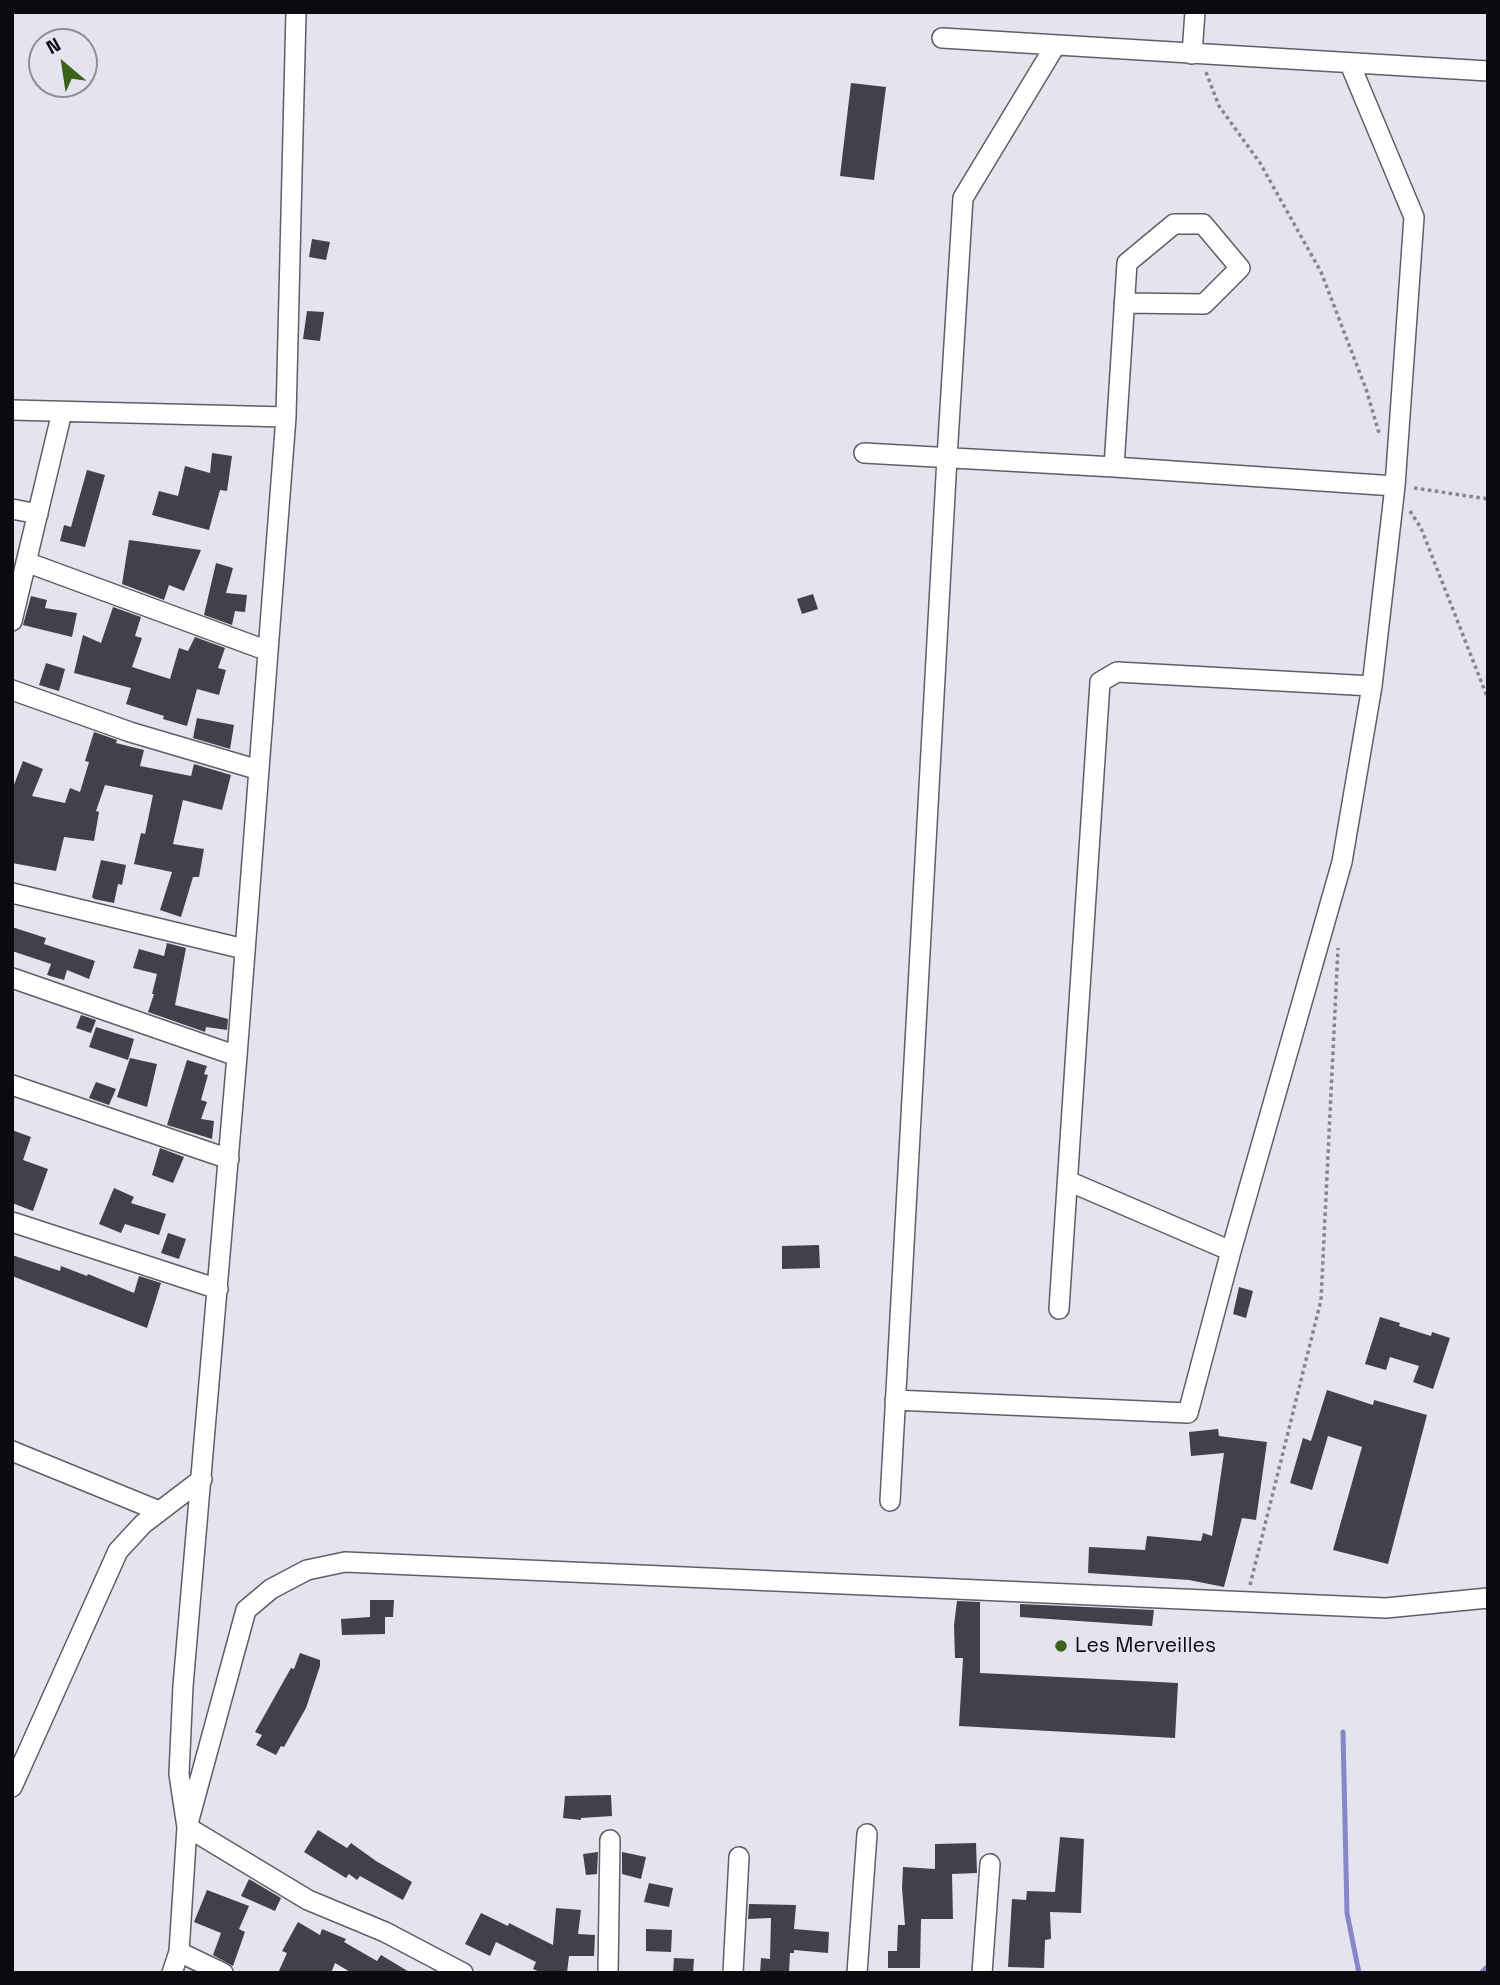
<!DOCTYPE html>
<html>
<head>
<meta charset="utf-8">
<style>
  body { margin:0 }
  #map { position:relative; width:1500px; height:1985px; overflow:hidden; background:#e4e4ef; font-family:"Space Grotesk",sans-serif }
  canvas { display:block }
  .frame { position:absolute; inset:0; border:14px solid #0b0b0f; pointer-events:none }
  .north { position:absolute; left:28px; top:28px; width:70px; height:70px; box-sizing:border-box; background:#e4e4ef; border:2px solid #8d8d95; border-radius:50%; rotate:331deg; font-size:19px; font-weight:700; line-height:28px; text-align:center; color:#0b0b0f }
  .north::after { content:''; display:block; margin:auto; width:24px; height:32px; background:#3c611b; clip-path:polygon(50% 0,100% 100%,50% 72%,0 100%) }
</style>
</head>
<body>
<div id="map">
<canvas width="1500" height="1985"></canvas>
<div class="frame"></div>
<div class="north">N</div>
</div>
<script>
const ctx = document.querySelector('canvas').getContext('2d');
ctx.lineJoin = 'round';
function trace(path, color, width, dash) { ctx.strokeStyle = color; ctx.lineWidth = width; ctx.lineCap = dash ? 'butt' : 'round'; ctx.setLineDash(dash || []); ctx.stroke(path); }
function paint(path, color) { ctx.fillStyle = color; ctx.fill(path, 'evenodd'); }
function write(font, color, halo, rows, align = 'center') {
  ctx.font = font + ' "Space Grotesk",sans-serif'; ctx.lineWidth = 7; ctx.setLineDash([]); ctx.textBaseline = 'middle'; ctx.strokeStyle = halo; ctx.fillStyle = color; for (const [text, x, y, turn = 0] of rows) {
    ctx.save(); ctx.translate(x, y); ctx.rotate((+turn || 0) * Math.PI / 180); ctx.textAlign = isNaN(turn) ? turn : align; if (halo) ctx.strokeText(text, 0, 0); ctx.fillText(text, 0, 0); ctx.restore();
  }
}
trace(new Path2D(`
  M 1343,1732 L 1347,1913 L 1359,1973
  M 1481,1973 L 1488,1966`), '#8686c9', 5);
paint(new Path2D(`
  M 851,83 L 886,87 L 874,180 L 840,176 Z
  M 312,239 L 330,242 L 326,260 L 309,257 Z
  M 307,311 L 324,312 L 320,341 L 303,339 Z
  M 212,453 L 232,456 L 227,491 L 220,490 L 209,530 L 152,515 L 159,491 L 178,496 L 185,466 L 210,473 Z
  M 87,470 L 105,475 L 85,547 L 60,541 L 64,525 L 71,527 Z
  M 129,540 L 201,550 L 184,591 L 169,585 L 164,600 L 122,584 Z
  M 216,563 L 233,568 L 226,593 L 247,595 L 245,612 L 235,611 L 232,625 L 204,615 Z
  M 813,594 L 818,609 L 802,614 L 797,599 Z
  M 31,596 L 47,600 L 45,608 L 77,613 L 72,637 L 23,625 Z
  M 113,607 L 141,617 L 135,636 L 142,638 L 132,667 L 170,679 L 179,648 L 188,651 L 195,637 L 225,648 L 218,668 L 226,670 L 219,695 L 197,689 L 187,726 L 163,719 L 164,716 L 126,704 L 131,688 L 74,673 L 83,635 L 101,643 Z
  M 46,663 L 65,669 L 59,691 L 39,685 Z
  M 197,718 L 234,725 L 230,749 L 193,738 Z
  M 94,732 L 117,740 L 116,743 L 144,750 L 140,766 L 191,776 L 194,764 L 231,775 L 222,810 L 183,800 L 173,844 L 204,849 L 199,877 L 193,877 L 181,917 L 160,910 L 172,872 L 134,864 L 141,833 L 145,834 L 153,795 L 105,785 L 96,811 L 99,812 L 94,841 L 64,837 L 56,871 L 12,863 L 12,790 L 23,761 L 43,769 L 32,796 L 65,803 L 70,788 L 80,792 L 89,762 L 85,761 Z
  M 101,860 L 126,865 L 122,885 L 118,884 L 114,903 L 94,899 L 92,897 Z
  M 12,927 L 46,938 L 44,944 L 95,961 L 89,979 L 67,970 L 64,980 L 47,975 L 51,964 L 12,951 Z
  M 167,943 L 186,948 L 175,1005 L 228,1019 L 227,1030 L 206,1027 L 205,1032 L 148,1012 L 154,994 L 152,994 L 157,974 L 133,968 L 139,949 L 164,956 Z
  M 81,1015 L 96,1020 L 91,1033 L 76,1028 Z
  M 96,1027 L 134,1039 L 128,1060 L 89,1047 Z
  M 130,1058 L 157,1064 L 147,1107 L 117,1097 Z
  M 187,1060 L 207,1066 L 204,1074 L 208,1075 L 201,1100 L 207,1102 L 201,1119 L 214,1121 L 212,1139 L 167,1125 Z
  M 96,1082 L 116,1089 L 109,1105 L 89,1098 Z
  M 12,1130 L 31,1137 L 23,1160 L 48,1169 L 33,1211 L 12,1203 Z
  M 160,1148 L 184,1157 L 173,1183 L 152,1175 Z
  M 114,1188 L 134,1197 L 131,1203 L 166,1214 L 159,1235 L 125,1224 L 121,1233 L 99,1224 Z
  M 168,1233 L 186,1239 L 179,1259 L 161,1253 Z
  M 819,1245 L 820,1268 L 782,1269 L 782,1246 Z
  M 12,1255 L 60,1271 L 61,1266 L 87,1276 L 88,1274 L 134,1293 L 139,1276 L 161,1283 L 147,1328 L 12,1276 Z
  M 1239,1287 L 1253,1291 L 1246,1318 L 1233,1314 Z
  M 1380,1317 L 1400,1323 L 1399,1326 L 1431,1336 L 1432,1332 L 1450,1338 L 1433,1389 L 1413,1382 L 1419,1366 L 1390,1357 L 1386,1370 L 1365,1364 Z
  M 1327,1390 L 1373,1405 L 1374,1400 L 1427,1415 L 1388,1564 L 1333,1550 L 1362,1447 L 1328,1436 L 1312,1490 L 1290,1483 L 1303,1438 L 1311,1441 Z
  M 1218,1429 L 1219,1436 L 1267,1442 L 1256,1520 L 1242,1518 L 1224,1587 L 1189,1580 L 1088,1573 L 1089,1547 L 1145,1550 L 1147,1536 L 1201,1541 L 1203,1533 L 1212,1536 L 1224,1453 L 1191,1456 L 1189,1432 Z
  M 370,1600 L 394,1600 L 393,1617 L 385,1617 L 385,1634 L 342,1635 L 341,1619 L 370,1617 Z
  M 957,1601 L 980,1602 L 980,1673 L 1178,1683 L 1175,1738 L 959,1726 L 963,1658 L 955,1658 L 954,1625 Z
  M 1020,1604 L 1154,1610 L 1152,1626 L 1020,1617 Z
  M 300,1653 L 320,1660 L 320,1666 L 306,1708 L 284,1747 L 281,1746 L 276,1755 L 256,1745 L 262,1735 L 255,1732 L 291,1668 L 294,1669 Z
  M 611,1795 L 612,1816 L 581,1818 L 581,1820 L 563,1818 L 565,1796 Z
  M 318,1830 L 347,1848 L 351,1843 L 376,1861 L 412,1882 L 403,1900 L 360,1876 L 357,1880 L 349,1874 L 346,1878 L 304,1852 Z
  M 1060,1837 L 1084,1839 L 1081,1913 L 1050,1912 L 1051,1939 L 1045,1940 L 1044,1968 L 1008,1967 L 1012,1899 L 1026,1900 L 1027,1891 L 1055,1892 Z
  M 976,1843 L 977,1873 L 952,1874 L 953,1919 L 921,1919 L 920,1968 L 888,1968 L 888,1951 L 897,1951 L 898,1925 L 905,1925 L 902,1888 L 903,1867 L 935,1869 L 935,1844 Z
  M 598,1852 L 597,1874 L 586,1875 L 583,1854 Z
  M 622,1852 L 646,1857 L 641,1879 L 622,1874 Z
  M 249,1879 L 281,1898 L 275,1911 L 241,1896 Z
  M 649,1883 L 673,1888 L 669,1907 L 644,1902 Z
  M 207,1890 L 249,1906 L 239,1929 L 245,1932 L 233,1966 L 213,1955 L 221,1933 L 194,1922 Z
  M 749,1904 L 796,1905 L 794,1929 L 829,1932 L 828,1953 L 794,1950 L 794,1953 L 790,1953 L 789,1973 L 760,1973 L 761,1958 L 770,1959 L 771,1918 L 748,1919 Z
  M 556,1908 L 581,1910 L 578,1934 L 595,1935 L 594,1956 L 569,1956 L 567,1973 L 542,1973 L 533,1969 L 536,1962 L 496,1942 L 490,1956 L 465,1944 L 481,1913 L 508,1926 L 509,1923 L 553,1945 Z
  M 298,1922 L 320,1935 L 322,1929 L 346,1939 L 344,1942 L 377,1961 L 381,1955 L 411,1973 L 352,1973 L 335,1963 L 331,1973 L 278,1973 L 287,1953 L 282,1951 Z
  M 646,1929 L 672,1930 L 671,1952 L 646,1951 Z
  M 674,1958 L 694,1959 L 693,1973 L 673,1973 Z`), '#404149');
const minor = new Path2D(`
  M 942,38 L 1488,71
  M 1192,54 L 1195,12
  M 12,410 L 286,417 L 296,12
  M 864,453 L 1114,467 L 1395,486
  M 1114,467 L 1127,263 L 1174,224 L 1203,224 L 1240,268 L 1204,304 L 1124,303
  M 12,509 L 38,514
  M 26,562 L 268,651
  M 12,621 L 62,412
  M 12,690 L 130,732 L 259,770
  M 12,893 L 244,949
  M 12,978 L 237,1056
  M 12,1085 L 229,1159
  M 1068,1181 L 1231,1251
  M 12,1222 L 218,1289
  M 1059,1309 L 1100,682 L 1117,672 L 1372,686
  M 895,1400 L 1188,1413 L 1231,1251 L 1342,862 L 1372,686 L 1395,486 L 1414,217 L 1350,64
  M 12,1451 L 159,1511
  M 890,1501 L 947,458 L 963,198 L 1055,46
  M 12,1787 L 118,1551 L 143,1524 L 202,1479
  M 179,1952 L 223,1973
  M 172,1973 L 179,1952 L 187,1827 L 179,1774 L 183,1686 L 237,1056 L 286,417
  M 463,1973 L 385,1932 L 308,1900 L 187,1827 L 246,1610 L 271,1589 L 307,1570 L 345,1562 L 1386,1608 L 1488,1598
  M 608,1973 L 610,1840
  M 733,1973 L 739,1857
  M 857,1973 L 867,1834
  M 982,1973 L 990,1864`);
trace(minor, '#5e5e67', 22);
trace(new Path2D(`
  M 1206,72 L 1219,106 L 1260,163 L 1321,272 L 1366,389 L 1379,433
  M 1414,488 L 1488,499
  M 1410,511 L 1421,528 L 1488,699
  M 1250,1585 L 1321,1300 L 1338,948`), '#85858d', 3.5, [3.5, 3.5]);
trace(minor, '#fff', 19);
for (const [x, y, r, color] of [
  [1061,1646,7,"#3c611b"]
]) { const dot = new Path2D(); dot.arc(x, y, r, 0, 2 * Math.PI); ctx.fillStyle = color; ctx.fill(dot); trace(dot, '#e4e4ef', 2.5); }
write('21px', '#0b0b0f', '#e4e4ef', [
  ["Les Merveilles",1075,1646]
], 'left');
</script>
</body>
</html>
